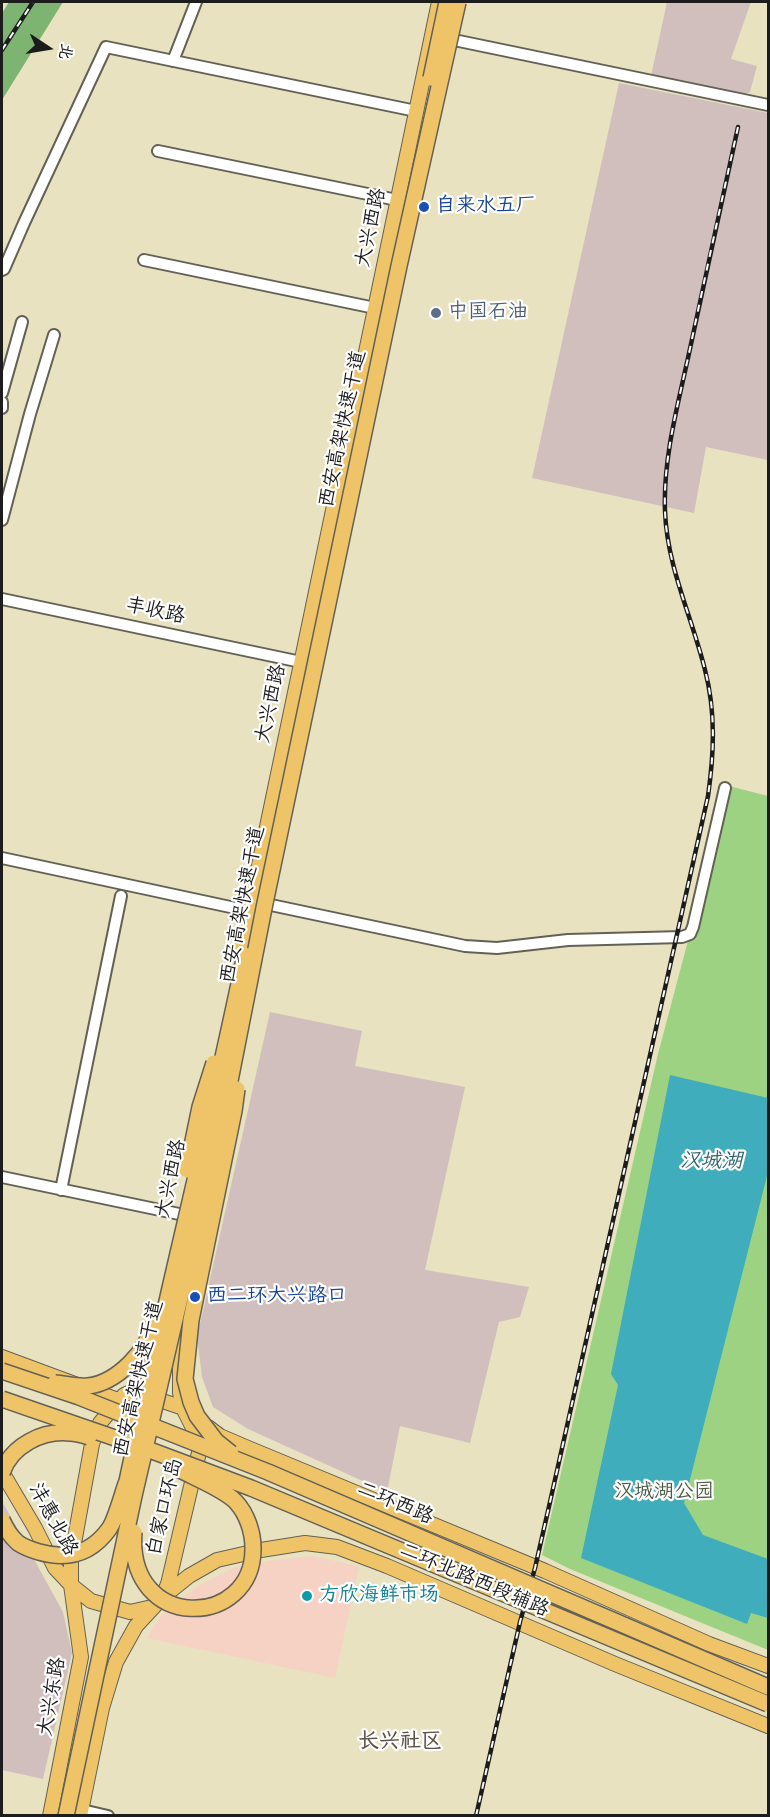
<!DOCTYPE html>
<html>
<head>
<meta charset="utf-8">
<style>
  body { margin:0 }
  #map { position:relative; width:770px; height:1817px; overflow:hidden; background:#e8e2c0; font-family:"Architects Daughter","LXGW WenKai TC",sans-serif }
  canvas { display:block }
  .frame { position:absolute; inset:0; border:3px solid #1c1c1c; pointer-events:none }
  .north { position:absolute; left:18px; top:18px; width:60px; height:60px; -webkit-text-stroke:4px #fff; paint-order:stroke; rotate:102deg; font-size:16px; font-weight:700; line-height:24px; text-align:center; color:#1c1c1c }
  .north::after { content:''; display:block; margin:auto; width:21px; height:27px; background:#1c1c1c; clip-path:polygon(50% 0,100% 100%,50% 72%,0 100%) }
</style>
</head>
<body>
<div id="map">
<canvas width="770" height="1817"></canvas>
<div class="frame"></div>
<div class="north">北</div>
</div>
<script>
const ctx = document.querySelector('canvas').getContext('2d');
ctx.lineJoin = 'round';
function paint(path, color) { ctx.fillStyle = color; ctx.fill(path, 'evenodd'); }
function trace(path, color, width, dash) { ctx.strokeStyle = color; ctx.lineWidth = width; ctx.lineCap = dash ? 'butt' : 'round'; ctx.setLineDash(dash || []); ctx.stroke(path); }
function write(font, color, halo, rows, align = 'center') {
  ctx.font = font + ' "Architects Daughter","LXGW WenKai TC",sans-serif'; ctx.lineWidth = 4.5; ctx.setLineDash([]); ctx.textBaseline = 'middle'; ctx.strokeStyle = halo; ctx.fillStyle = color; for (const [text, x, y, turn = 0] of rows) {
    ctx.save(); ctx.translate(x, y); ctx.rotate((+turn || 0) * Math.PI / 180); ctx.textAlign = isNaN(turn) ? turn : align; if (halo) ctx.strokeText(text, 0, 0); ctx.fillText(text, 0, 0); ctx.restore();
  }
}
paint(new Path2D(`
  M 313,1556 L 359,1566 L 335,1678 L 147,1638 L 162,1614 L 198,1586 L 235,1567 L 274,1560 Z`), '#f6d2c4');
paint(new Path2D(`
  M 667,2 L 751,2 L 731,59 L 757,66 L 750,92 L 741,96 L 651,76 Z
  M 619,83 L 768,113 L 768,460 L 706,447 L 694,513 L 532,478 Z
  M 270,1012 L 362,1031 L 355,1066 L 465,1087 L 425,1270 L 529,1287 L 520,1317 L 499,1322 L 470,1443 L 400,1426 L 387,1492 L 248,1429 L 213,1407 L 202,1377 L 197,1337 Z
  M 2,1501 L 63,1612 L 72,1653 L 43,1779 L 2,1770 Z`), '#d1bfbe');
paint(new Path2D(`
  M 729,786 L 768,796 L 768,1650 L 570,1569 L 542,1555 L 658,1054 Z`), '#9dd283');
paint(new Path2D(`
  M 9,2 L 63,2 L 2,100 L 2,13 Z`), '#7eb471');
paint(new Path2D(`
  M 670,1075 L 768,1098 L 768,1172 L 684,1503 L 703,1535 L 768,1559 L 768,1618 L 751,1613 L 747,1624 L 581,1558 L 618,1385 L 611,1374 Z`), '#3fadbc');
const minor = new Path2D(`
  M 454,40 L 768,105
  M 173,61 L 196,2
  M 158,151 L 397,200
  M 144,260 L 375,308
  M 2,270 L 4,269 L 24,223 L 106,47 L 416,111
  M 2,393 L 22,322
  M 2,402 L 2,408
  M 2,520 L 30,414 L 54,335
  M 2,599 L 301,662
  M 2,858 L 249,911
  M 271,905 L 465,946 L 497,948 L 568,940 L 682,937 L 690,934 L 693,927 L 725,788
  M 2,1177 L 184,1215
  M 61,1190 L 121,896
  M 82,1810 L 108,1816`);
const major = new Path2D(`
  M 238,966 L 439,2
  M 2,1357 L 118,1400
  M 148,1396 L 183,1408 L 188,1412
  M 208,1427 L 220,1436 L 248,1448 L 545,1571 L 709,1644 L 768,1666
  M 2,1472 L 35,1528 L 55,1568 L 71,1585 L 91,1601 L 130,1612 L 152,1607
  M 164,1596 L 189,1576 L 217,1560 L 261,1550 L 305,1543 L 337,1547 L 387,1566 L 615,1664 L 768,1726
  M 50,1816 L 81,1657 L 71,1585 L 71,1560 L 92,1444 L 100,1423 L 124,1395 L 137,1389 L 150,1369
  M 80,1816 L 102,1708 L 116,1662 L 136,1626 L 162,1598 L 168,1584 L 201,1444 L 183,1408 L 180,1393 L 180,1350 L 184,1328`);
trace(minor, '#636155', 14);
trace(major, '#636155', 16);
trace(minor, '#fff', 10);
trace(major, '#efc469', 14);
const rail = new Path2D(`
  M 2,50 L 33,2
  M 476,1816 L 520,1622 L 535,1568 L 550,1502 L 708,796 C 714,754 716,712 705,670 C 692,617 667,567 665,511 C 663,460 677,408 688,358 C 704,281 721,204 738,127`);
trace(rail, '#1c1c1c', 4.5);
trace(rail, '#fff', 2, [7]);
const highwayBridge = new Path2D(`
  M 431,78 L 447,2
  M 187,1170 L 200,1107 L 214,1063
  M 2,1371 L 79,1397 L 268,1472 L 768,1687
  M 55,1383 C 66,1384 78,1387 88,1386 C 117,1383 148,1350 154,1323
  M 2,1399 L 147,1449 L 251,1488 L 768,1704
  M 231,1453 L 216,1441 L 197,1416 L 191,1402 L 185,1379 L 191,1320 L 234,1111 L 237,1089
  M 2,1473 C 11,1446 42,1430 70,1433 C 76,1433 83,1435 89,1437
  M 125,1491 C 162,1312 208,1135 245,955
  M 2,1520 C 6,1529 11,1537 18,1543 C 24,1547 32,1550 39,1552 C 67,1560 91,1554 109,1529 C 116,1519 122,1494 127,1481
  M 134,1532 C 126,1633 254,1629 253,1548 C 253,1532 247,1514 236,1502 C 225,1490 195,1478 180,1470
  M 66,1816 L 134,1496 L 228,1091 L 264,908 L 399,266 L 458,2`);
trace(highwayBridge, '#636155', 18, []);
trace(highwayBridge, '#efc469', 15);
for (const [x, y, r, color] of [
  [424,207,6,"#1a4fb4"],
  [436,313,6,"#5c6f8a"],
  [195,1297,6,"#1a4fb4"],
  [307,1596,6,"#0f9aa8"]
]) { const dot = new Path2D(); dot.arc(x, y, r, 0, 2 * Math.PI); ctx.fillStyle = color; ctx.fill(dot); trace(dot, '#fff', 2); }
write('20px', '#164399', '#fff', [
  ["自来水五厂",436,207],
  ["西二环大兴路口",207,1297]
], 'left');
write('20px', '#1c1c1c', '#fff', [
  ["大兴西路",372,228,-78],
  ["西安高架快速干道",344,429,-78],
  ["丰收路",155,612,12],
  ["大兴西路",272,704,-78],
  ["西安高架快速干道",244,905,-79],
  ["大兴西路",172,1179,-78],
  ["西安高架快速干道",140,1379,-77],
  ["二环西路",395,1504,23],
  ["白家口环岛",166,1507,-77],
  ["沣惠北路",52,1520,61],
  ["二环北路西段辅路",474,1581,23],
  ["大兴东路",53,1697,-80]
]);
write('20px', '#4e5e75', '#fff', [
  ["中国石油",448,313]
], 'left');
write('20px', '#495c40', '#fff', [
  ["汉城湖公园",664,1493]
]);
write('20px', '#0d838f', '#fff', [
  ["方欣海鲜市场",319,1596]
], 'left');
write('italic 21px', '#2e646c', '#fff', [
  ["汉城湖",711,1163]
]);
write('bold 21px', '#605247', '#fff', [
  ["长兴社区",400,1743]
]);
</script>
</body>
</html>
